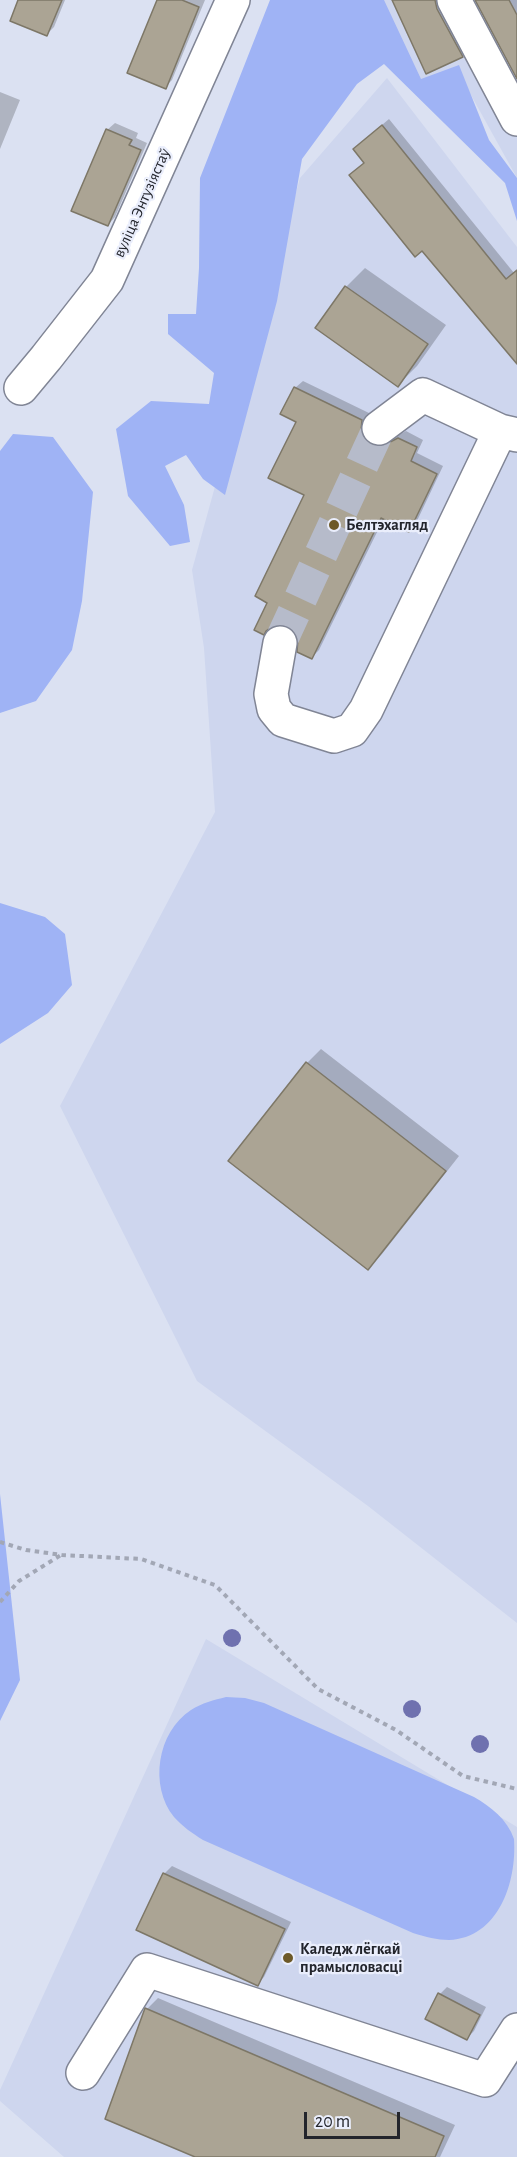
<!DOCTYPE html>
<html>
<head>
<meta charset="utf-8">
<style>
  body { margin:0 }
  #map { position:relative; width:517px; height:2157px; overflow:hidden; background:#dbe1f2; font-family:"Alegreya Sans",sans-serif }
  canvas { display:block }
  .scale { position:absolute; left:304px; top:2112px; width:96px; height:27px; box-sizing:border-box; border:3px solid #23252c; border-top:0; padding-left:8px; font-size:18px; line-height:21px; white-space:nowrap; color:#23252c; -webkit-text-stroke:4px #eaeefc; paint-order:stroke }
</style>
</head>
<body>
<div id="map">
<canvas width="517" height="2157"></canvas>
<div class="scale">20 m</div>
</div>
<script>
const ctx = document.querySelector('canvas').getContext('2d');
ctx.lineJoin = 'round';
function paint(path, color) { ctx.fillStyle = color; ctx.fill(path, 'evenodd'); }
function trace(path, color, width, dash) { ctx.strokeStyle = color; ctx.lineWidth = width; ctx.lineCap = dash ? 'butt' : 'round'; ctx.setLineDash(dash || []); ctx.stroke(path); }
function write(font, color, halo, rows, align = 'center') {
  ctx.font = font + ' "Alegreya Sans",sans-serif'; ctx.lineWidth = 4.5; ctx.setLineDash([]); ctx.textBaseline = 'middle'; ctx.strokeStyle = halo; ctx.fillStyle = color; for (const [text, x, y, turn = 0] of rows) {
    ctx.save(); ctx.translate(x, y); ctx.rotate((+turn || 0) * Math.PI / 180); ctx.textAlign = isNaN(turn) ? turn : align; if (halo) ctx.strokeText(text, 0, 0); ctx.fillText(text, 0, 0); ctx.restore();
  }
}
paint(new Path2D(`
  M 377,0 L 517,0 L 517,178 L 461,77 L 418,95 Z
  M 387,78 L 517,247 L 517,1623 L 368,1506 L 197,1381 L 60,1106 L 215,812 L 204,648 L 192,570 L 300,178 Z
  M 206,1639 L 517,1827 L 517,2157 L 64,2157 L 0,2101 L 0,2090 Z`), '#ced6ee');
paint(new Path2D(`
  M 270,0 L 384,0 L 421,79 L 459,65 L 489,140 L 517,178 L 517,221 L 505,183 L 384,64 L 357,84 L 302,159 L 277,301 L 225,495 L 203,479 L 186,455 L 165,466 L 184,505 L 190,542 L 170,546 L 128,496 L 116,429 L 151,401 L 209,404 L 214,373 L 168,334 L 168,314 L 196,314 L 199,268 L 200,178 Z
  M 13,434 L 53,437 L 93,492 L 82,601 L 72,650 L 36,701 L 0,713 L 0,451 Z
  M 0,903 L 45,917 L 65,934 L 72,985 L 48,1013 L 0,1044 Z
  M 0,1494 L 20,1680 L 0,1721 Z
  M 226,1697 L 245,1698 L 264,1703 L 474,1797 C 491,1807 507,1819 514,1839 C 517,1883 498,1938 449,1940 C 437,1940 426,1937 413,1933 L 203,1840 C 192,1833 183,1827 174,1817 C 149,1786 157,1732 191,1710 C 202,1703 214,1700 226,1697 Z`), '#9fb3f5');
paint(new Path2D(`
  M 20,0 L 65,0 L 54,27 L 47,34 Z
  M 158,0 L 205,0 L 172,80 L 165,87 Z
  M 394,0 L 444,0 L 469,48 L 462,56 Z
  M 477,0 L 517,0 L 517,77 Z
  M 0,92 L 20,100 L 0,149 Z
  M 389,119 L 514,273 L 517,270 L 517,355 L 422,249 L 351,175 L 365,162 L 362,142 Z
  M 115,123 L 138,133 L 136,138 L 147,143 L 115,217 L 108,225 L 107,130 Z
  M 365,268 L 446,325 L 417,366 L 398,385 L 346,287 Z
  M 303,381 L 369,413 L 367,423 L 390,440 L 406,431 L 423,440 L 417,453 L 443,466 L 416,523 L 409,530 L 384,518 L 319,650 L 312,657 L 293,627 L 284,623 L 274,624 L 270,602 L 306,495 L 295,388 Z
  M 321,1049 L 459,1156 L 382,1254 L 368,1268 L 230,1161 L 307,1063 Z
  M 172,1866 L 291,1922 L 264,1977 L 257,1984 L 138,1929 L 164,1874 Z
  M 447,1987 L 486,2007 L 474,2031 L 467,2038 L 440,1994 Z
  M 158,1998 L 455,2125 L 440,2157 L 199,2157 L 147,2009 Z`), '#0003');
const building = new Path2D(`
  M 18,0 L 62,0 L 47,36 L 10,21 Z
  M 157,0 L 182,0 L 199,7 L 166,89 L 127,73 Z
  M 392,0 L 435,0 L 437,9 L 463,57 L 426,74 Z
  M 475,0 L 509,0 L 517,15 L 517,79 Z
  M 382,125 L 506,279 L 517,270 L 517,364 L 422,251 L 415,257 L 349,175 L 364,163 L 353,149 Z
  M 106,129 L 132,140 L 129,145 L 141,150 L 108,226 L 71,211 Z
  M 345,286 L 428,344 L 398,387 L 315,328 Z
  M 294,387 L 362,420 L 361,431 L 364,439 L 371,445 L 382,446 L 398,438 L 417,447 L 411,461 L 437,474 L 409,532 L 381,518 L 312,659 L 297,652 L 298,637 L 292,628 L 284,625 L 274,625 L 266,631 L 264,635 L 254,630 L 267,603 L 255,596 L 304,495 L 268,478 L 296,422 L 280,414 Z
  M 306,1062 L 446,1171 L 368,1270 L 228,1161 Z
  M 163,1873 L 285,1929 L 258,1986 L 136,1930 Z
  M 438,1993 L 480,2015 L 467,2040 L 425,2019 Z
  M 145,2008 L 444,2136 L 435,2157 L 195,2157 L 105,2119 Z`);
paint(building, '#aba494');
trace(building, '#7d7767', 1.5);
trace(new Path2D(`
  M 280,643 L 379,428`), '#b6bbca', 33, [33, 16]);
const minor = new Path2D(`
  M 454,0 L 517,119
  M 21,388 L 46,358 L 107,280 L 233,0
  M 379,428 L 423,395 L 500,431
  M 280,643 L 271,694 L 274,709 L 283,720 L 334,736 L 352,730 L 366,710 L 500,431 L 517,435
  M 83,2073 L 147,1970 L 485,2080 L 517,2030`);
trace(minor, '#808595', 36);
trace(new Path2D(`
  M 0,1542 L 26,1550 L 62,1555 L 141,1559 L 215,1585 L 318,1689 L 396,1730 L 463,1776 L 517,1789
  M 0,1602 L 19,1581 L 61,1555`), '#a2a7b5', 4, [4.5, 4.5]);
trace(minor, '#fff', 33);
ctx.fillStyle = '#6f71af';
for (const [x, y] of [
  [232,1638],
  [412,1709],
  [480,1744]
]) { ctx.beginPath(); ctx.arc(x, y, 9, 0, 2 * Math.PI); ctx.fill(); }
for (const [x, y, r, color] of [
  [334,525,6,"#6d5928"],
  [288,1958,6,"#6d5928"]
]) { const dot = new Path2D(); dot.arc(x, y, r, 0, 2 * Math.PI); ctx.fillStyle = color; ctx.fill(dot); trace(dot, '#eaeefc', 2); }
write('16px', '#23252c', '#eaeefc', [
  ["вуліца Энтузіястаў",142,203,-66]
]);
write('bold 16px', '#23252c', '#eaeefc', [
  ["Белтэхагляд",346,525],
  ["Каледж лёгкай",300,1949],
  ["прамысловасці",300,1967]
], 'left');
</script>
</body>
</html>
